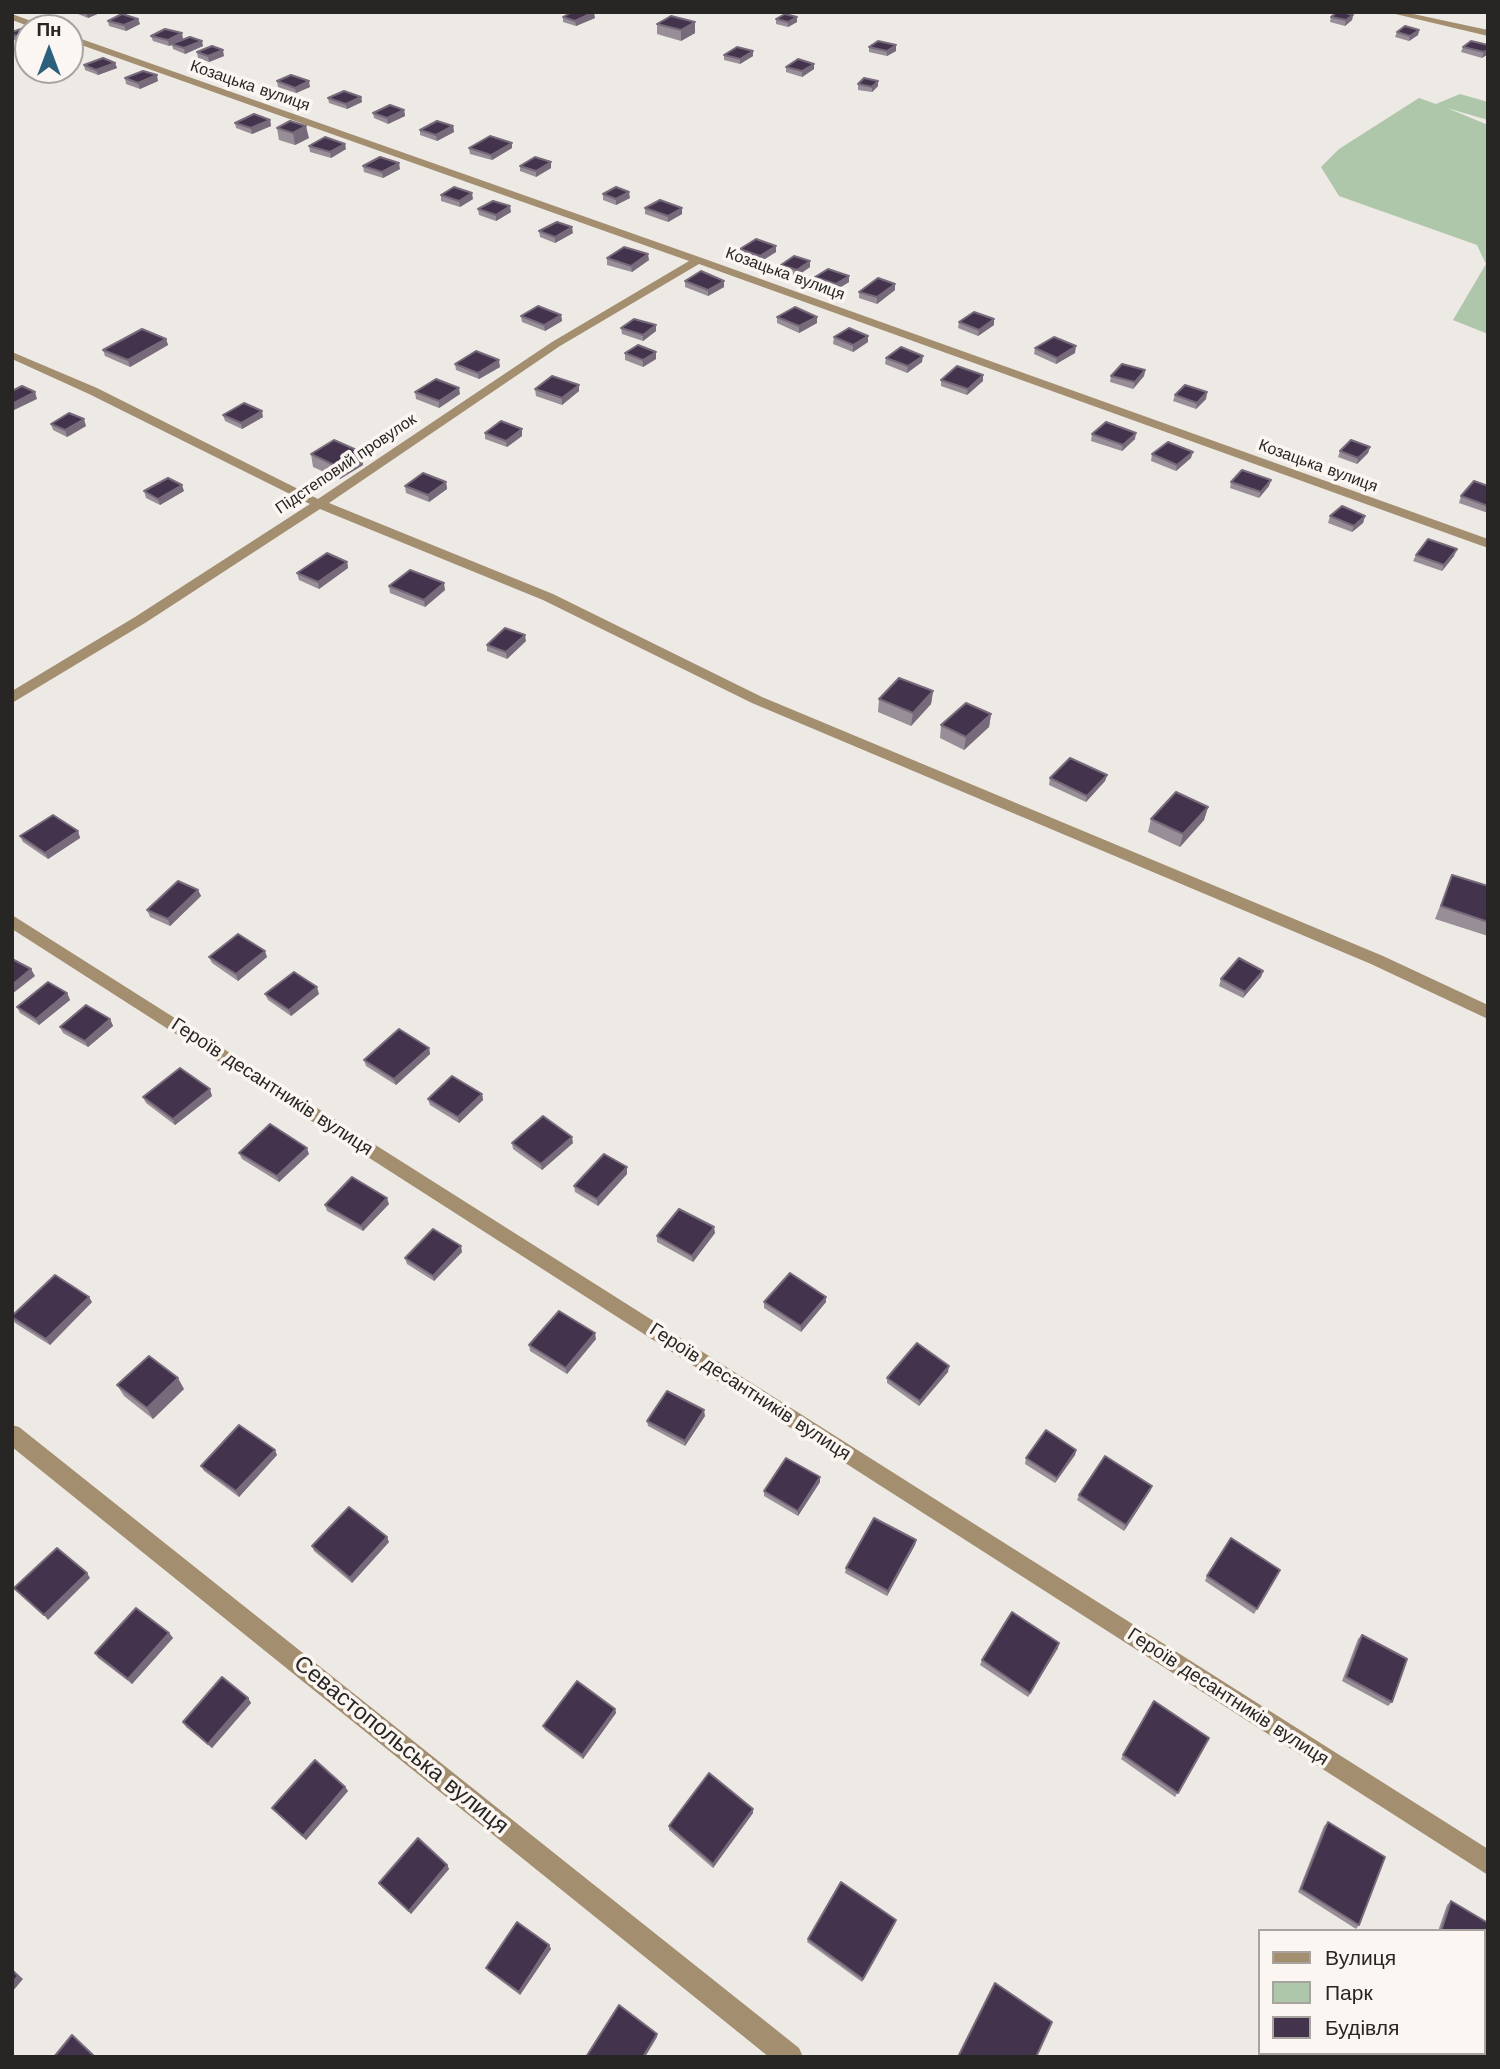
<!DOCTYPE html>
<html>
<head>
<meta charset="utf-8">
<style>
  body { margin:0 }
  #map { position:relative; width:1500px; height:2069px; overflow:hidden; background:#ede9e4; font-family:"Work Sans",sans-serif }
  canvas { display:block }
  .frame { position:absolute; inset:0; border:14px solid #282624; pointer-events:none }
  .legend { position:absolute; left:1258px; top:1929px; width:228px; height:126px; box-sizing:border-box; background:#fbf6f1; border:2px solid #a7a39f; margin:0; padding:9px 12px; list-style:none; font-size:21px; color:#282624 }
  .legend li { display:flex; align-items:center; gap:14px; height:35px }
  .legend b { width:35px; border:2px solid #a7a39f }
  .north { position:absolute; left:14px; top:14px; width:70px; height:70px; box-sizing:border-box; background:#fbf6f1; border:2px solid #a7a39f; border-radius:50%; rotate:0deg; font-size:19px; font-weight:700; line-height:28px; text-align:center; color:#282624 }
  .north::after { content:''; display:block; margin:auto; width:24px; height:32px; background:#2c607c; clip-path:polygon(50% 0,100% 100%,50% 72%,0 100%) }
</style>
</head>
<body>
<div id="map">
<canvas width="1500" height="2069"></canvas>
<div class="frame"></div>
<ul class="legend">
<li><b style="height:9px;background:#a38e6f"></b>Вулиця</li>
<li><b style="height:19px;background:#aec6a9"></b>Парк</li>
<li><b style="height:19px;background:#44334d"></b>Будівля</li>
</ul>
<div class="north">Пн</div>
</div>
<script>
const ctx = document.querySelector('canvas').getContext('2d');
ctx.lineJoin = 'round';
function paint(path, color) { ctx.fillStyle = color; ctx.fill(path, 'evenodd'); }
function trace(path, color, width, dash) { ctx.strokeStyle = color; ctx.lineWidth = width; ctx.lineCap = dash ? 'butt' : 'round'; ctx.setLineDash(dash || []); ctx.stroke(path); }
function write(font, color, halo, rows, align = 'center') {
  ctx.font = font + ' "Work Sans",sans-serif'; ctx.lineWidth = 7; ctx.setLineDash([]); ctx.textBaseline = 'middle'; ctx.strokeStyle = halo; ctx.fillStyle = color; for (const [text, x, y, turn = 0] of rows) {
    ctx.save(); ctx.translate(x, y); ctx.rotate((+turn || 0) * Math.PI / 180); ctx.textAlign = isNaN(turn) ? turn : align; if (halo) ctx.strokeText(text, 0, 0); ctx.fillText(text, 0, 0); ctx.restore();
  }
}
paint(new Path2D(`
  M 1460,94 L 1488,102 L 1488,120 L 1447,108 L 1488,125 L 1488,334 L 1453,320 L 1486,264 L 1477,245 L 1339,196 L 1321,167 L 1339,149 L 1419,98 L 1436,104 Z`), '#aec6a9');
paint(new Path2D(`
  M 1387,12 L 1404,12 L 1488,30 L 1488,36 Z
  M 12,14 L 45,26 L 46,28 L 34,28 L 12,20 Z
  M 70,35 L 702,258 L 1488,539 L 1488,548 L 699,264 L 560,346 L 329,503 L 553,594 L 762,697 L 1383,956 L 1488,1005 L 1488,1019 L 1371,964 L 752,703 L 543,600 L 320,509 L 145,623 L 12,703 L 12,691 L 135,617 L 310,504 L 89,394 L 12,359 L 12,352 L 97,388 L 318,499 L 552,342 L 689,261 L 70,41 Z
  M 12,915 L 1488,1849 L 1488,1875 L 12,929 Z
  M 12,1425 L 19,1427 L 799,2048 L 803,2057 L 769,2057 L 12,1447 Z`), '#a38e6f');
paint(new Path2D(`
  M 73,12 L 102,12 L 88,18 Z
  M 1353,15 L 1352,20 L 1345,26 L 1330,22 L 1331,17 Z
  M 563,17 L 595,18 L 576,26 L 563,22 Z
  M 138,19 L 140,24 L 126,31 L 109,26 L 108,21 Z
  M 776,19 L 797,22 L 788,27 L 776,24 Z
  M 657,24 L 695,33 L 681,41 L 657,34 Z
  M 28,29 L 28,40 L 21,43 L 12,39 L 12,32 Z
  M 1419,30 L 1418,35 L 1409,41 L 1395,37 L 1397,32 Z
  M 151,36 L 183,39 L 203,46 L 185,54 L 173,49 L 172,45 L 169,46 L 153,41 Z
  M 896,45 L 896,51 L 887,56 L 869,52 L 869,47 Z
  M 1488,45 L 1488,54 L 1482,58 L 1461,52 L 1463,47 Z
  M 197,52 L 224,56 L 209,62 L 198,58 Z
  M 724,55 L 753,56 L 740,64 L 724,60 Z
  M 115,63 L 117,68 L 98,75 L 85,70 L 84,65 Z
  M 786,67 L 814,69 L 802,77 L 786,72 Z
  M 125,78 L 158,81 L 140,89 L 126,84 Z
  M 277,81 L 310,87 L 296,93 L 278,87 Z
  M 878,81 L 878,86 L 872,92 L 858,90 L 858,84 Z
  M 361,97 L 362,102 L 347,109 L 329,103 L 328,98 Z
  M 404,110 L 405,116 L 388,124 L 374,118 L 373,113 Z
  M 270,120 L 271,126 L 252,134 L 236,128 L 235,123 Z
  M 453,126 L 454,132 L 437,141 L 420,135 L 420,130 Z
  M 277,128 L 309,138 L 295,145 L 279,140 Z
  M 512,143 L 512,148 L 492,160 L 470,154 L 469,148 Z
  M 309,146 L 346,149 L 331,158 L 310,152 Z
  M 551,162 L 551,168 L 536,177 L 520,171 L 520,166 Z
  M 363,166 L 400,169 L 383,178 L 364,172 Z
  M 603,194 L 630,198 L 616,205 L 603,200 Z
  M 441,195 L 473,199 L 460,207 L 441,201 Z
  M 645,208 L 682,208 L 682,214 L 668,222 L 645,214 Z
  M 478,209 L 511,212 L 496,221 L 479,215 Z
  M 539,231 L 573,233 L 555,243 L 540,237 Z
  M 740,249 L 776,252 L 760,262 L 740,255 Z
  M 607,258 L 649,260 L 632,272 L 607,265 Z
  M 810,261 L 810,267 L 797,276 L 781,271 L 781,265 Z
  M 815,277 L 849,282 L 836,290 L 815,283 Z
  M 685,281 L 724,281 L 724,287 L 708,296 L 685,287 Z
  M 895,284 L 895,290 L 877,304 L 859,298 L 859,292 Z
  M 561,315 L 562,321 L 545,331 L 522,322 L 521,316 Z
  M 777,317 L 817,323 L 799,333 L 777,323 Z
  M 959,322 L 994,325 L 978,336 L 958,328 Z
  M 656,325 L 656,331 L 643,341 L 622,334 L 621,328 Z
  M 834,337 L 868,342 L 853,352 L 833,344 Z
  M 166,339 L 168,345 L 130,367 L 105,356 L 103,350 Z
  M 1035,348 L 1075,353 L 1056,364 L 1034,354 Z
  M 656,352 L 656,359 L 643,367 L 625,360 L 625,353 Z
  M 886,358 L 922,362 L 907,373 L 885,364 Z
  M 455,364 L 500,367 L 479,379 L 456,370 Z
  M 1145,370 L 1144,376 L 1133,389 L 1110,382 L 1111,376 Z
  M 941,380 L 983,381 L 967,395 L 941,386 Z
  M 535,389 L 579,391 L 562,405 L 536,396 Z
  M 415,392 L 460,394 L 439,408 L 416,399 Z
  M 1207,392 L 1206,399 L 1196,409 L 1173,401 L 1175,395 Z
  M 223,415 L 263,417 L 242,429 L 225,421 Z
  M 51,424 L 86,426 L 67,437 L 53,430 Z
  M 522,429 L 522,436 L 507,447 L 485,439 L 485,433 Z
  M 1092,434 L 1135,439 L 1122,451 L 1091,441 Z
  M 1370,447 L 1368,453 L 1357,464 L 1338,457 L 1340,451 Z
  M 361,452 L 363,465 L 340,479 L 313,467 L 311,454 Z
  M 1152,454 L 1191,458 L 1176,471 L 1151,461 Z
  M 446,482 L 447,489 L 429,502 L 406,493 L 405,486 Z
  M 1231,482 L 1269,486 L 1259,498 L 1230,488 Z
  M 1488,486 L 1488,513 L 1459,503 L 1461,496 Z
  M 144,491 L 184,491 L 160,505 L 146,498 Z
  M 1330,516 L 1365,516 L 1363,523 L 1352,532 L 1328,523 Z
  M 1416,555 L 1454,556 L 1442,571 L 1413,561 Z
  M 347,562 L 348,568 L 319,589 L 299,580 L 297,573 Z
  M 389,586 L 445,590 L 425,607 L 390,593 Z
  M 526,641 L 507,659 L 487,651 L 487,645 Z
  M 933,691 L 931,704 L 911,726 L 878,712 L 879,699 Z
  M 991,714 L 989,727 L 964,750 L 940,738 L 941,725 Z
  M 1107,775 L 1105,781 L 1086,802 L 1049,785 L 1050,778 Z
  M 1208,807 L 1204,820 L 1180,847 L 1148,832 L 1151,819 Z
  M 78,831 L 80,838 L 48,859 L 23,842 L 20,836 Z
  M 1452,875 L 1488,886 L 1488,936 L 1435,919 Z
  M 198,890 L 201,896 L 170,926 L 150,917 L 147,910 Z
  M 209,957 L 267,957 L 238,981 L 212,963 Z
  M 1263,971 L 1261,977 L 1243,998 L 1219,986 L 1221,979 Z
  M 67,993 L 70,1000 L 39,1025 L 20,1013 L 17,1007 Z
  M 265,994 L 319,994 L 291,1016 L 268,1000 Z
  M 110,1019 L 113,1026 L 88,1047 L 63,1033 L 60,1027 Z
  M 429,1048 L 430,1054 L 396,1085 L 366,1066 L 364,1060 Z
  M 482,1094 L 483,1100 L 459,1123 L 430,1105 L 428,1099 Z
  M 212,1096 L 175,1125 L 146,1103 L 143,1097 Z
  M 512,1143 L 573,1143 L 542,1170 L 513,1149 Z
  M 239,1153 L 309,1154 L 279,1182 L 242,1159 Z
  M 627,1174 L 598,1206 L 575,1192 L 574,1186 Z
  M 389,1204 L 363,1231 L 327,1211 L 325,1205 Z
  M 715,1233 L 693,1262 L 657,1242 L 657,1236 Z
  M 462,1252 L 434,1281 L 407,1264 L 405,1258 Z
  M 826,1297 L 826,1302 L 801,1332 L 764,1308 L 764,1302 Z
  M 92,1302 L 50,1345 L 15,1323 L 12,1318 Z
  M 596,1339 L 567,1374 L 530,1351 L 529,1345 Z
  M 948,1372 L 919,1406 L 887,1383 L 887,1378 Z
  M 117,1385 L 184,1389 L 153,1419 L 124,1396 Z
  M 705,1416 L 685,1446 L 648,1426 L 647,1421 Z
  M 1076,1450 L 1075,1455 L 1055,1483 L 1025,1464 L 1026,1458 Z
  M 277,1455 L 239,1497 L 204,1471 L 201,1466 Z
  M 820,1482 L 798,1516 L 764,1496 L 764,1491 Z
  M 1152,1486 L 1150,1491 L 1124,1531 L 1077,1500 L 1079,1495 Z
  M 916,1540 L 915,1545 L 887,1596 L 845,1573 L 846,1568 Z
  M 389,1542 L 352,1583 L 314,1551 L 312,1546 Z
  M 1280,1570 L 1254,1614 L 1205,1581 L 1207,1576 Z
  M 169,1633 L 173,1638 L 132,1684 L 98,1658 L 95,1653 Z
  M 1362,1635 L 1392,1702 L 1388,1706 L 1342,1681 L 1358,1639 Z
  M 1058,1648 L 1028,1697 L 980,1665 L 982,1660 Z
  M 248,1698 L 251,1703 L 212,1748 L 186,1727 L 183,1722 Z
  M 1154,1701 L 1209,1738 L 1175,1797 L 1121,1759 Z
  M 615,1709 L 616,1713 L 583,1759 L 545,1730 L 543,1726 Z
  M 345,1787 L 348,1791 L 306,1840 L 272,1808 Z
  M 753,1809 L 753,1813 L 713,1868 L 669,1830 L 669,1826 Z
  M 1328,1822 L 1359,1925 L 1356,1929 L 1298,1892 L 1324,1826 Z
  M 447,1865 L 449,1869 L 411,1914 L 382,1887 L 379,1883 Z
  M 1451,1901 L 1484,1931 L 1438,1931 L 1447,1905 Z
  M 896,1920 L 862,1982 L 807,1942 L 808,1939 Z
  M 549,1945 L 551,1949 L 520,1995 L 488,1971 L 486,1968 Z`), '#988e98');
paint(new Path2D(`
  M 86,12 L 102,12 L 88,18 Z
  M 594,12 L 595,18 L 576,26 L 575,21 Z
  M 1353,15 L 1352,20 L 1345,26 L 1346,20 Z
  M 797,17 L 797,22 L 788,27 L 788,22 Z
  M 138,19 L 140,24 L 126,31 L 124,25 Z
  M 695,22 L 695,33 L 681,41 L 681,30 Z
  M 1419,30 L 1418,35 L 1409,41 L 1410,36 Z
  M 182,33 L 183,39 L 169,46 L 168,40 Z
  M 28,34 L 28,40 L 21,43 L 19,37 Z
  M 202,41 L 203,46 L 185,54 L 184,48 Z
  M 896,45 L 896,51 L 887,56 L 887,51 Z
  M 223,50 L 224,56 L 209,62 L 208,56 Z
  M 1488,50 L 1488,54 L 1482,58 L 1484,52 Z
  M 753,51 L 753,56 L 740,64 L 740,59 Z
  M 115,63 L 117,68 L 98,75 L 96,70 Z
  M 814,64 L 814,69 L 802,77 L 802,71 Z
  M 157,75 L 158,81 L 140,89 L 138,83 Z
  M 309,81 L 310,87 L 296,93 L 295,88 Z
  M 878,81 L 878,86 L 872,92 L 872,87 Z
  M 361,97 L 362,102 L 347,109 L 346,104 Z
  M 404,110 L 405,116 L 388,124 L 387,118 Z
  M 270,120 L 271,126 L 252,134 L 251,128 Z
  M 306,126 L 309,138 L 295,145 L 293,133 Z
  M 453,126 L 454,132 L 437,141 L 436,135 Z
  M 512,143 L 512,148 L 492,160 L 491,155 Z
  M 345,144 L 346,149 L 331,158 L 330,152 Z
  M 551,162 L 551,168 L 536,177 L 536,171 Z
  M 399,163 L 400,169 L 383,178 L 382,172 Z
  M 629,192 L 630,198 L 616,205 L 616,199 Z
  M 472,193 L 473,199 L 460,207 L 459,201 Z
  M 510,206 L 511,212 L 496,221 L 496,215 Z
  M 682,208 L 682,214 L 668,222 L 668,216 Z
  M 572,227 L 573,233 L 555,243 L 555,237 Z
  M 776,246 L 776,252 L 760,262 L 760,256 Z
  M 648,254 L 649,260 L 632,272 L 631,266 Z
  M 810,261 L 810,267 L 797,276 L 797,270 Z
  M 849,276 L 849,282 L 836,290 L 836,284 Z
  M 724,281 L 724,287 L 708,296 L 708,290 Z
  M 895,284 L 895,290 L 877,304 L 877,297 Z
  M 561,315 L 562,321 L 545,331 L 544,325 Z
  M 817,317 L 817,323 L 799,333 L 799,326 Z
  M 994,319 L 994,325 L 978,336 L 979,330 Z
  M 656,325 L 656,331 L 643,341 L 643,335 Z
  M 868,336 L 868,342 L 853,352 L 853,345 Z
  M 166,339 L 168,345 L 130,367 L 128,360 Z
  M 1076,346 L 1075,353 L 1056,364 L 1057,358 Z
  M 656,352 L 656,359 L 643,367 L 643,360 Z
  M 923,356 L 922,362 L 907,373 L 908,366 Z
  M 499,360 L 500,367 L 479,379 L 478,373 Z
  M 1145,370 L 1144,376 L 1133,389 L 1135,382 Z
  M 983,375 L 983,381 L 967,395 L 968,389 Z
  M 579,385 L 579,391 L 562,405 L 562,398 Z
  M 459,388 L 460,394 L 439,408 L 439,401 Z
  M 35,392 L 37,399 L 12,411 L 12,404 Z
  M 1207,392 L 1206,399 L 1196,409 L 1197,403 Z
  M 262,411 L 263,417 L 242,429 L 241,423 Z
  M 84,419 L 86,426 L 67,437 L 65,430 Z
  M 522,429 L 522,436 L 507,447 L 506,441 Z
  M 1136,433 L 1135,439 L 1122,451 L 1123,445 Z
  M 1370,447 L 1368,453 L 1357,464 L 1358,458 Z
  M 361,452 L 363,465 L 340,479 L 338,467 Z
  M 1193,452 L 1191,458 L 1176,471 L 1177,465 Z
  M 1271,480 L 1269,486 L 1259,498 L 1261,492 Z
  M 446,482 L 447,489 L 429,502 L 428,495 Z
  M 182,485 L 184,491 L 160,505 L 158,499 Z
  M 1365,516 L 1363,523 L 1352,532 L 1354,526 Z
  M 1457,549 L 1454,556 L 1442,571 L 1444,565 Z
  M 347,562 L 348,568 L 319,589 L 318,582 Z
  M 444,583 L 445,590 L 425,607 L 424,600 Z
  M 525,635 L 526,641 L 507,659 L 506,652 Z
  M 933,691 L 931,704 L 911,726 L 913,713 Z
  M 991,714 L 989,727 L 964,750 L 966,737 Z
  M 1107,775 L 1105,781 L 1086,802 L 1087,796 Z
  M 1208,807 L 1204,820 L 1180,847 L 1183,834 Z
  M 78,831 L 80,838 L 48,859 L 45,853 Z
  M 198,890 L 201,896 L 170,926 L 168,919 Z
  M 265,951 L 267,957 L 238,981 L 236,974 Z
  M 31,969 L 35,976 L 12,994 L 12,985 Z
  M 1263,971 L 1261,977 L 1243,998 L 1245,992 Z
  M 317,987 L 319,994 L 291,1016 L 289,1010 Z
  M 67,993 L 70,1000 L 39,1025 L 36,1019 Z
  M 110,1019 L 113,1026 L 88,1047 L 85,1041 Z
  M 429,1048 L 430,1054 L 396,1085 L 394,1079 Z
  M 210,1089 L 212,1096 L 175,1125 L 173,1119 Z
  M 482,1094 L 483,1100 L 459,1123 L 458,1117 Z
  M 572,1137 L 573,1143 L 542,1170 L 541,1164 Z
  M 307,1148 L 309,1154 L 279,1182 L 277,1176 Z
  M 627,1167 L 627,1174 L 598,1206 L 597,1199 Z
  M 387,1198 L 389,1204 L 363,1231 L 361,1226 Z
  M 714,1227 L 715,1233 L 693,1262 L 692,1256 Z
  M 461,1246 L 462,1252 L 434,1281 L 433,1276 Z
  M 89,1297 L 92,1302 L 50,1345 L 46,1339 Z
  M 826,1297 L 826,1302 L 801,1332 L 801,1326 Z
  M 595,1333 L 596,1339 L 567,1374 L 566,1368 Z
  M 949,1366 L 948,1372 L 919,1406 L 920,1401 Z
  M 178,1378 L 184,1389 L 153,1419 L 147,1408 Z
  M 704,1410 L 705,1416 L 685,1446 L 685,1441 Z
  M 275,1450 L 277,1455 L 239,1497 L 236,1491 Z
  M 1076,1450 L 1075,1455 L 1055,1483 L 1057,1478 Z
  M 820,1477 L 820,1482 L 798,1516 L 798,1511 Z
  M 1152,1486 L 1150,1491 L 1124,1531 L 1126,1525 Z
  M 387,1537 L 389,1542 L 352,1583 L 350,1578 Z
  M 916,1540 L 915,1545 L 887,1596 L 888,1591 Z
  M 87,1573 L 90,1578 L 48,1620 L 44,1615 Z
  M 169,1633 L 173,1638 L 132,1684 L 128,1679 Z
  M 1059,1643 L 1058,1648 L 1028,1697 L 1030,1693 Z
  M 248,1698 L 251,1703 L 212,1748 L 208,1744 Z
  M 615,1709 L 616,1713 L 583,1759 L 582,1755 Z
  M 345,1787 L 348,1791 L 306,1840 L 303,1836 Z
  M 753,1809 L 753,1813 L 713,1868 L 713,1864 Z
  M 447,1865 L 449,1869 L 411,1914 L 409,1911 Z
  M 896,1920 L 895,1924 L 862,1982 L 863,1979 Z
  M 549,1945 L 551,1949 L 520,1995 L 519,1992 Z
  M 12,1969 L 23,1979 L 12,1992 Z
  M 657,2034 L 657,2037 L 645,2057 L 643,2057 Z`), '#776a7a');
const building = new Path2D(`
  M 572,12 L 594,12 L 575,21 L 563,17 Z
  M 1337,12 L 1342,12 L 1353,15 L 1346,20 L 1331,17 Z
  M 122,14 L 138,19 L 124,25 L 108,21 Z
  M 785,14 L 797,17 L 788,22 L 776,19 Z
  M 671,16 L 695,22 L 681,30 L 657,24 Z
  M 1405,26 L 1419,30 L 1410,36 L 1397,32 Z
  M 24,28 L 28,29 L 28,34 L 19,37 L 12,34 L 12,32 Z
  M 165,29 L 182,33 L 168,40 L 151,36 Z
  M 190,37 L 202,41 L 184,48 L 171,44 Z
  M 878,41 L 896,45 L 887,51 L 869,47 Z
  M 1471,41 L 1488,45 L 1488,50 L 1484,52 L 1463,47 Z
  M 212,46 L 223,50 L 208,56 L 197,52 Z
  M 737,47 L 753,51 L 740,59 L 724,55 Z
  M 103,58 L 115,63 L 96,70 L 84,65 Z
  M 798,59 L 814,64 L 802,71 L 786,67 Z
  M 143,71 L 157,75 L 138,83 L 125,78 Z
  M 291,75 L 309,81 L 295,88 L 277,81 Z
  M 864,78 L 878,81 L 872,87 L 858,84 Z
  M 344,91 L 361,97 L 346,104 L 328,98 Z
  M 390,105 L 404,110 L 387,118 L 373,113 Z
  M 254,114 L 270,120 L 251,128 L 235,123 Z
  M 290,121 L 306,126 L 293,133 L 277,128 Z
  M 437,121 L 453,126 L 436,135 L 420,130 Z
  M 490,136 L 512,143 L 491,155 L 469,148 Z
  M 325,137 L 345,144 L 330,152 L 309,146 Z
  M 380,157 L 399,163 L 382,172 L 363,166 Z
  M 535,157 L 551,162 L 536,171 L 520,166 Z
  M 454,187 L 472,193 L 459,201 L 441,195 Z
  M 616,187 L 629,192 L 616,199 L 603,194 Z
  M 660,200 L 682,208 L 668,216 L 645,208 Z
  M 493,201 L 510,206 L 496,215 L 478,209 Z
  M 557,222 L 572,227 L 555,237 L 539,231 Z
  M 756,239 L 776,246 L 760,256 L 740,249 Z
  M 624,247 L 648,254 L 631,266 L 607,258 Z
  M 794,256 L 810,261 L 797,270 L 781,265 Z
  M 828,269 L 849,276 L 836,284 L 815,277 Z
  M 701,271 L 724,281 L 708,290 L 685,281 Z
  M 878,278 L 895,284 L 877,297 L 859,292 Z
  M 538,306 L 561,315 L 544,325 L 521,316 Z
  M 795,307 L 817,317 L 799,326 L 777,317 Z
  M 974,312 L 994,319 L 979,330 L 959,322 Z
  M 634,319 L 656,325 L 643,335 L 621,328 Z
  M 849,328 L 868,336 L 853,345 L 834,337 Z
  M 142,329 L 166,339 L 128,360 L 103,350 Z
  M 1054,337 L 1076,346 L 1057,358 L 1035,348 Z
  M 638,345 L 656,352 L 643,360 L 625,353 Z
  M 901,347 L 923,356 L 908,366 L 886,358 Z
  M 476,351 L 499,360 L 478,373 L 455,364 Z
  M 1122,364 L 1145,370 L 1135,382 L 1111,376 Z
  M 957,366 L 983,375 L 968,389 L 941,380 Z
  M 552,376 L 579,385 L 562,398 L 535,389 Z
  M 436,379 L 459,388 L 439,401 L 415,392 Z
  M 1185,385 L 1207,392 L 1197,403 L 1175,395 Z
  M 22,386 L 35,392 L 12,404 L 12,391 Z
  M 244,403 L 262,411 L 241,423 L 223,415 Z
  M 69,413 L 84,419 L 65,430 L 51,424 Z
  M 501,421 L 522,429 L 506,441 L 485,433 Z
  M 1106,422 L 1136,433 L 1123,445 L 1092,434 Z
  M 334,440 L 361,452 L 338,467 L 311,454 Z
  M 1351,440 L 1370,447 L 1358,458 L 1340,451 Z
  M 1168,442 L 1193,452 L 1177,465 L 1152,454 Z
  M 1242,470 L 1271,480 L 1261,492 L 1231,482 Z
  M 423,473 L 446,482 L 428,495 L 405,486 Z
  M 168,478 L 182,485 L 158,499 L 144,491 Z
  M 1474,481 L 1488,486 L 1488,506 L 1461,496 Z
  M 1342,506 L 1365,516 L 1354,526 L 1330,516 Z
  M 1428,539 L 1457,549 L 1444,565 L 1416,555 Z
  M 327,553 L 347,562 L 318,582 L 297,573 Z
  M 410,570 L 444,583 L 424,600 L 389,586 Z
  M 505,628 L 525,635 L 506,652 L 487,645 Z
  M 899,678 L 933,691 L 913,713 L 879,699 Z
  M 966,703 L 991,714 L 966,737 L 941,725 Z
  M 1070,758 L 1107,775 L 1087,796 L 1050,778 Z
  M 1176,792 L 1208,807 L 1183,834 L 1151,819 Z
  M 53,815 L 78,831 L 45,853 L 20,836 Z
  M 1452,875 L 1488,886 L 1488,922 L 1441,906 Z
  M 178,881 L 198,890 L 168,919 L 147,910 Z
  M 238,934 L 265,951 L 236,974 L 209,957 Z
  M 1239,958 L 1263,971 L 1245,992 L 1221,979 Z
  M 12,959 L 31,969 L 12,985 Z
  M 294,972 L 317,987 L 289,1010 L 265,994 Z
  M 48,982 L 67,993 L 36,1019 L 17,1007 Z
  M 86,1005 L 110,1019 L 85,1041 L 60,1027 Z
  M 399,1029 L 429,1048 L 394,1079 L 364,1060 Z
  M 180,1068 L 210,1089 L 173,1119 L 143,1097 Z
  M 452,1076 L 482,1094 L 458,1117 L 428,1099 Z
  M 543,1116 L 572,1137 L 541,1164 L 512,1143 Z
  M 270,1124 L 307,1148 L 277,1176 L 239,1153 Z
  M 604,1154 L 627,1167 L 597,1199 L 574,1186 Z
  M 352,1177 L 387,1198 L 361,1226 L 325,1205 Z
  M 679,1209 L 714,1227 L 692,1256 L 657,1236 Z
  M 433,1229 L 461,1246 L 433,1276 L 405,1258 Z
  M 790,1273 L 826,1297 L 801,1326 L 764,1302 Z
  M 55,1275 L 89,1297 L 46,1339 L 12,1317 L 12,1316 Z
  M 559,1311 L 595,1333 L 566,1368 L 529,1345 Z
  M 917,1343 L 949,1366 L 920,1401 L 887,1378 Z
  M 149,1356 L 178,1378 L 147,1408 L 117,1385 Z
  M 667,1391 L 704,1410 L 685,1441 L 647,1421 Z
  M 239,1425 L 275,1450 L 236,1491 L 201,1466 Z
  M 1046,1430 L 1076,1450 L 1057,1478 L 1026,1458 Z
  M 1105,1456 L 1152,1486 L 1126,1525 L 1079,1495 Z
  M 786,1458 L 820,1477 L 798,1511 L 764,1491 Z
  M 349,1507 L 387,1537 L 350,1578 L 312,1546 Z
  M 874,1518 L 916,1540 L 888,1591 L 846,1568 Z
  M 1231,1538 L 1280,1570 L 1257,1609 L 1207,1576 Z
  M 57,1548 L 87,1573 L 44,1615 L 14,1588 Z
  M 136,1608 L 169,1633 L 128,1679 L 95,1653 Z
  M 1012,1612 L 1059,1643 L 1030,1693 L 982,1660 Z
  M 1362,1635 L 1407,1659 L 1392,1702 L 1346,1677 Z
  M 222,1677 L 248,1698 L 208,1744 L 183,1722 Z
  M 577,1681 L 615,1709 L 582,1755 L 543,1726 Z
  M 1154,1701 L 1209,1738 L 1178,1793 L 1123,1755 Z
  M 315,1760 L 345,1787 L 303,1836 L 272,1808 Z
  M 709,1773 L 753,1809 L 713,1864 L 669,1826 Z
  M 1328,1822 L 1385,1857 L 1359,1925 L 1301,1889 Z
  M 418,1838 L 447,1865 L 409,1911 L 379,1883 Z
  M 841,1882 L 896,1920 L 863,1979 L 808,1939 Z
  M 1451,1901 L 1488,1923 L 1488,1944 L 1484,1954 L 1484,1931 L 1441,1931 Z
  M 517,1922 L 549,1945 L 519,1992 L 486,1968 Z
  M 12,1970 L 18,1976 L 12,1983 Z
  M 995,1983 L 1052,2022 L 1036,2057 L 958,2057 Z
  M 619,2005 L 657,2034 L 643,2057 L 586,2057 Z
  M 72,2035 L 95,2057 L 54,2057 Z`);
paint(building, '#44334d');
trace(building, '#776a7a', 2);
write('16px', '#282624', '#fbf6f1', [
  ["Козацька вулиця",250,86,19],
  ["Козацька вулиця",785,274,20],
  ["Підстеповий провулок",346,464,-34],
  ["Козацька вулиця",1318,466,20]
]);
write('19px', '#282624', '#fbf6f1', [
  ["Героїв десантників вулиця",272,1087,33],
  ["Героїв десантників вулиця",750,1392,33],
  ["Героїв десантників вулиця",1228,1697,33]
]);
write('23px', '#282624', '#fbf6f1', [
  ["Севастопольська вулиця",401,1745,39]
]);
</script>
</body>
</html>
